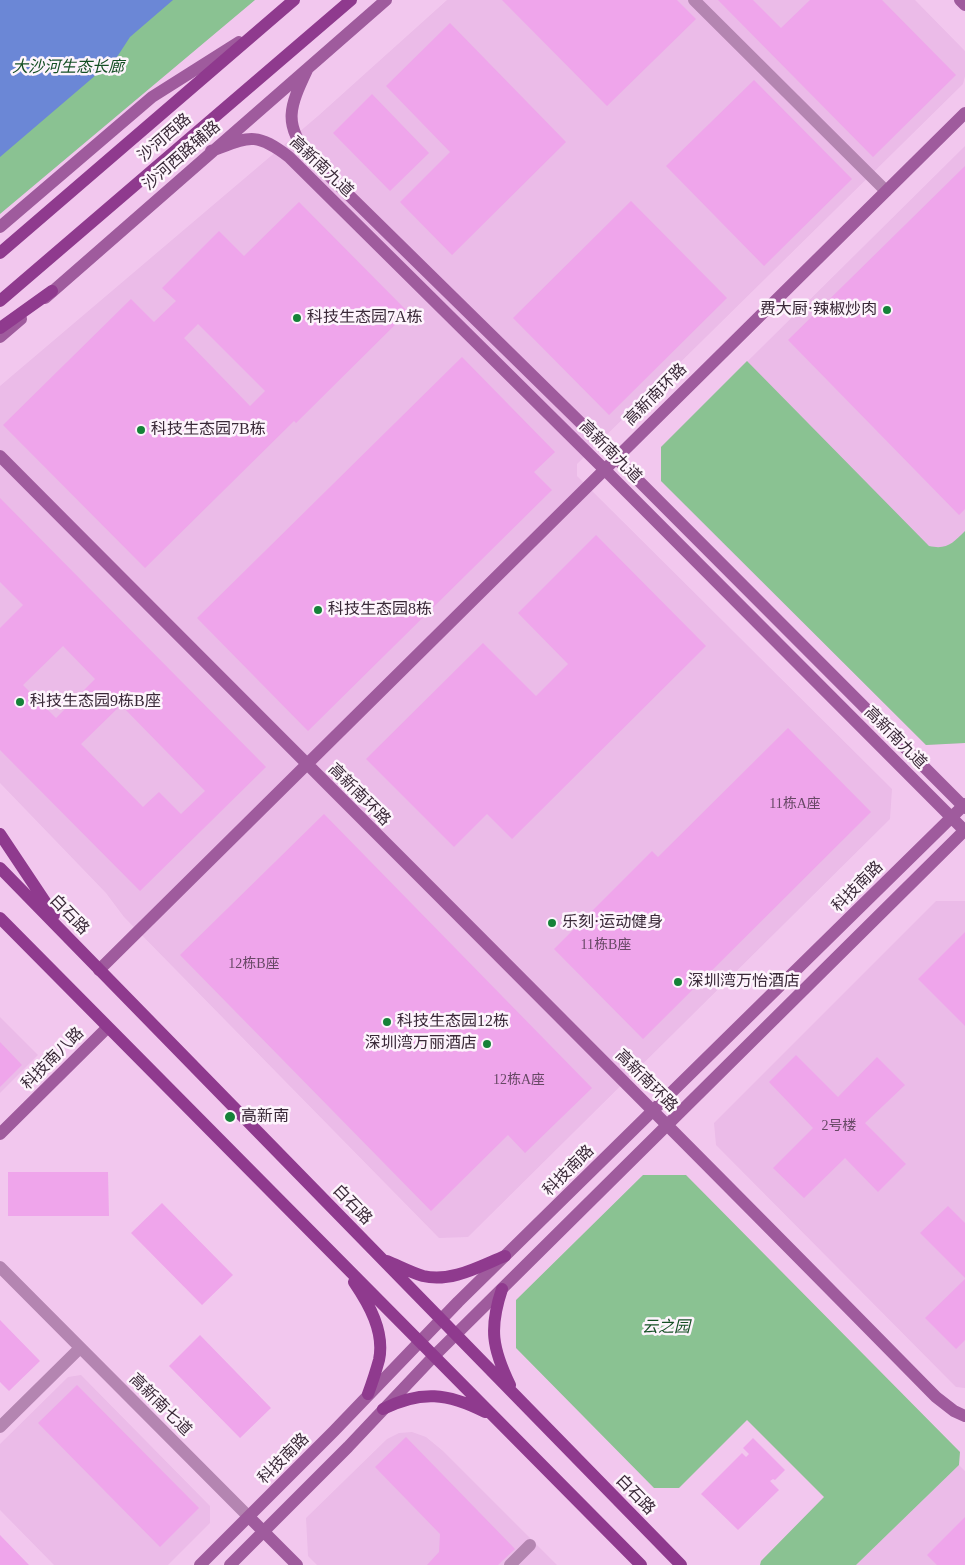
<!DOCTYPE html>
<html>
<head>
<meta charset="utf-8">
<style>
  body { margin:0 }
  canvas { display:block; background:#f2c7ee }
</style>
</head>
<body>
<canvas width="965" height="1565"></canvas>
<script>
const ctx = document.querySelector('canvas').getContext('2d');
ctx.lineJoin = 'round';
function paint(path, color) { ctx.fillStyle = color; ctx.fill(path, 'evenodd'); }
function trace(path, color, width, dash) { ctx.strokeStyle = color; ctx.lineWidth = width; ctx.lineCap = dash ? 'butt' : 'round'; ctx.setLineDash(dash || []); ctx.stroke(path); }
function write(font, color, halo, rows, align = 'center') {
  ctx.font = font + ' "Times New Roman","Noto Sans SC",serif'; ctx.lineWidth = 5; ctx.setLineDash([]); ctx.textBaseline = 'middle'; ctx.strokeStyle = halo; ctx.fillStyle = color; for (const [text, x, y, turn = 0] of rows) {
    ctx.save(); ctx.translate(x, y); ctx.rotate((+turn || 0) * Math.PI / 180); ctx.textAlign = isNaN(turn) ? turn : align; if (halo) ctx.strokeText(text, 0, 0); ctx.fillText(text, 0, 0); ctx.restore();
  }
}
paint(new Path2D(`
  M 447,0 L 915,0 L 965,51 L 965,76 L 963,84 L 577,464 L 577,476 L 892,789 L 890,819 L 468,1237 L 439,1238 L 124,917 L 106,893 L 0,783 L 0,386 L 318,116 Z
  M 965,146 L 965,743 L 926,745 L 661,481 L 661,447 Z
  M 936,901 L 965,901 L 965,1388 L 956,1387 L 716,1145 L 714,1123 Z
  M 0,1017 L 38,1055 L 0,1093 Z
  M 81,1375 L 210,1506 L 210,1523 L 168,1565 L 54,1565 L 0,1510 L 0,1444 L 68,1377 Z
  M 412,1432 L 426,1437 L 443,1451 L 557,1565 L 317,1565 L 308,1556 L 306,1518 L 387,1439 L 399,1433 Z
  M 959,1465 L 965,1471 L 965,1565 L 856,1565 Z`), '#ebbbe8');
paint(new Path2D(`
  M 0,0 L 255,0 L 0,214 Z
  M 747,361 L 929,546 C 947,550 953,543 965,531 L 965,743 L 926,745 L 661,481 L 661,447 Z
  M 643,1175 L 686,1175 L 960,1452 L 959,1465 L 856,1565 L 760,1565 L 761,1561 L 824,1497 L 747,1420 L 679,1488 L 654,1488 L 516,1348 L 516,1300 Z`), '#8ac292');
paint(new Path2D(`
  M 0,0 L 173,0 L 130,37 L 117,57 L 0,157 Z`), '#6b87d6');
paint(new Path2D(`
  M 502,0 L 677,0 L 696,19 L 607,106 Z
  M 718,0 L 753,0 L 781,28 L 810,0 L 882,0 L 956,75 L 873,157 Z
  M 450,23 L 566,142 L 452,255 L 400,202 L 450,152 L 386,86 Z
  M 754,80 L 852,179 L 764,266 L 666,166 Z
  M 372,94 L 429,153 L 390,191 L 333,133 Z
  M 965,166 L 965,509 L 959,515 L 788,340 Z
  M 631,201 L 727,298 L 609,415 L 513,318 Z
  M 299,202 L 408,312 L 296,423 L 294,421 L 145,568 L 3,425 L 131,299 L 154,322 L 176,301 L 162,288 L 219,231 L 244,256 ZM 198,324 L 265,391 L 250,406 L 184,338 Z
  M 462,357 L 555,452 L 534,472 L 552,490 L 308,731 L 197,618 Z
  M 0,498 L 266,767 L 140,891 L 0,750 L 0,628 L 23,605 L 0,582 ZM 63,646 L 95,679 L 56,718 L 23,685 ZM 121,705 L 205,791 L 181,814 L 159,792 L 143,807 L 81,744 Z
  M 596,535 L 706,646 L 512,839 L 487,814 L 454,847 L 366,759 L 483,643 L 536,696 L 568,664 L 518,613 Z
  M 788,728 L 871,812 L 643,1039 L 554,949 L 652,851 L 658,857 Z
  M 324,814 L 592,1088 L 525,1153 L 508,1135 L 431,1211 L 180,955 Z
  M 965,932 L 965,1026 L 918,979 Z
  M 0,1042 L 22,1065 L 0,1087 Z
  M 796,1055 L 838,1097 L 877,1057 L 905,1085 L 865,1123 L 906,1164 L 878,1192 L 845,1158 L 804,1198 L 773,1168 L 813,1128 L 769,1082 Z
  M 8,1172 L 108,1172 L 109,1216 L 8,1216 Z
  M 162,1203 L 233,1275 L 202,1305 L 131,1233 Z
  M 948,1206 L 965,1223 L 965,1278 L 920,1233 Z
  M 965,1279 L 965,1340 L 956,1349 L 925,1318 Z
  M 0,1320 L 40,1361 L 9,1391 L 0,1382 Z
  M 200,1335 L 271,1408 L 240,1438 L 169,1366 Z
  M 77,1385 L 199,1508 L 160,1547 L 38,1423 Z
  M 406,1437 L 515,1549 L 498,1565 L 427,1565 L 439,1552 L 440,1534 L 375,1467 Z
  M 753,1438 L 785,1470 L 775,1480 L 773,1479 L 770,1481 L 779,1490 L 738,1530 L 701,1494 L 742,1453 L 746,1457 L 749,1454 L 743,1448 Z
  M 965,1517 L 965,1565 L 937,1565 L 927,1555 Z
  M 0,1535 L 29,1565 L 0,1565 Z`), '#efa5eb');
trace(new Path2D(`
  M 694,0 L 886,191
  M 0,1267 L 249,1517
  M 0,1427 L 80,1348
  M 510,1565 L 530,1545`), '#b485b1', 12);
trace(new Path2D(`
  M 960,0 L 965,5
  M 307,70 C 290,106 282,124 310,157 L 591,433 L 965,808
  M 211,151 C 249,137 255,131 289,157 L 604,469 L 965,831
  M 0,227 L 152,97 L 239,42
  M 45,298 L 386,0
  M 0,337 L 21,319
  M 0,456 C 312,770 626,1081 936,1397 L 954,1411 L 965,1416
  M 99,970 L 965,113
  M 0,1134 L 107,1028
  M 249,1517 L 297,1565
  M 200,1565 L 334,1431 L 458,1302 L 965,804
  M 230,1565 L 348,1447 L 434,1356 L 965,830`), '#9f5b9d', 12);
trace(new Path2D(`
  M 0,253 L 294,0
  M 0,301 L 351,0
  M 0,328 L 52,291
  M 0,834 L 54,915
  M 0,868 L 681,1565
  M 0,918 L 641,1565
  M 387,1261 C 399,1266 410,1272 423,1276 C 451,1283 480,1266 505,1256
  M 354,1282 C 369,1304 385,1332 379,1360 C 376,1371 372,1383 368,1394
  M 502,1289 C 489,1328 492,1348 510,1385
  M 383,1409 C 421,1390 448,1393 485,1412`), '#8f3a8e', 12);
for (const [x, y, r, color] of [
  [887,310,5,"#158238"],
  [297,318,5,"#158238"],
  [141,430,5,"#158238"],
  [318,610,5,"#158238"],
  [20,702,5,"#158238"],
  [552,923,5,"#158238"],
  [678,982,5,"#158238"],
  [387,1022,5,"#158238"],
  [487,1044,5,"#158238"],
  [230,1117,6,"#158238"]
]) { const dot = new Path2D(); dot.arc(x, y, r, 0, 2 * Math.PI); ctx.fillStyle = color; ctx.fill(dot); trace(dot, '#fdf4fc', 2); }
write('14px', '#674865', null, [
  ["11栋A座",795,804],
  ["11栋B座",606,945],
  ["12栋B座",254,964],
  ["12栋A座",519,1080],
  ["2号楼",839,1126]
]);
write('italic 16px', '#154f24', '#fdf4fc', [
  ["大沙河生态长廊",68,68],
  ["云之园",666,1328]
]);
write('16px', '#3a2938', '#fdf4fc', [
  ["沙河西路",165,138,-41],
  ["沙河西路辅路",182,156,-41],
  ["高新南九道",321,167,43],
  ["高新南环路",656,395,-45],
  ["高新南九道",610,452,45],
  ["高新南九道",895,738,45],
  ["高新南环路",359,795,45],
  ["科技南路",858,887,-45],
  ["白石路",69,915,46],
  ["科技南八路",53,1059,-45],
  ["高新南环路",646,1081,45],
  ["科技南路",569,1171,-45],
  ["白石路",352,1205,46],
  ["高新南七道",160,1405,45],
  ["科技南路",284,1459,-45],
  ["白石路",635,1495,46]
]);
write('16px', '#3a2938', '#fdf4fc', [
  ["费大厨·辣椒炒肉",877,310,"right"],
  ["科技生态园7A栋",307,318],
  ["科技生态园7B栋",151,430],
  ["科技生态园8栋",328,610],
  ["科技生态园9栋B座",30,702],
  ["乐刻·运动健身",562,923],
  ["深圳湾万怡酒店",688,982],
  ["科技生态园12栋",397,1022],
  ["深圳湾万丽酒店",477,1044,"right"],
  ["高新南",241,1117]
], 'left');
</script>
</body>
</html>
